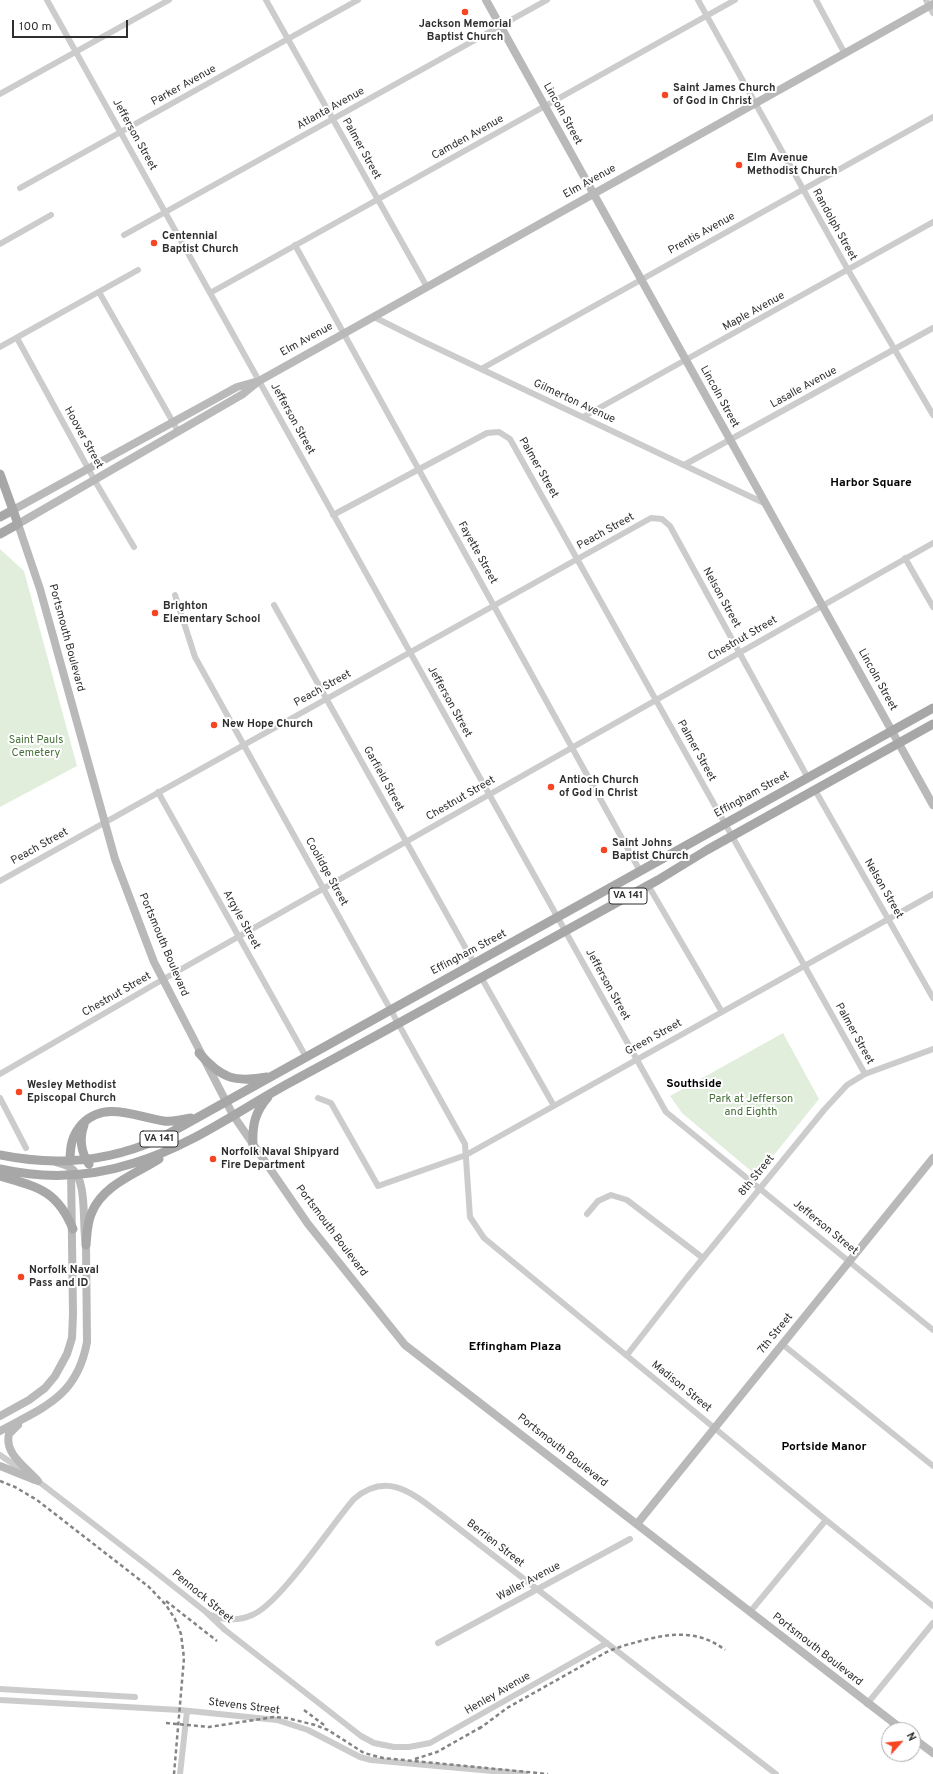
<!DOCTYPE html>
<html>
<head>
<meta charset="utf-8">
<style>
  body { margin:0 }
  #map { position:relative; width:933px; height:1774px; overflow:hidden; background:#fff; font-family:Overpass,sans-serif }
  canvas { display:block }
  .north { position:absolute; left:881px; top:1722px; width:40px; height:40px; box-sizing:border-box; background:#fff; border:1px solid #acacac; border-radius:50%; rotate:63deg; font-size:11px; font-weight:700; line-height:16px; text-align:center; color:#2f2f2f }
  .north::after { content:''; display:block; margin:auto; width:14px; height:18px; background:#f54522; clip-path:polygon(50% 0,100% 100%,50% 72%,0 100%) }
  .scale { position:absolute; left:12px; top:20px; width:116px; height:18px; box-sizing:border-box; border:2px solid #2f2f2f; border-top:0; padding-left:5px; font-size:12px; line-height:14px; white-space:nowrap; color:#2f2f2f; -webkit-text-stroke:3px #fff; paint-order:stroke }
</style>
</head>
<body>
<div id="map">
<canvas width="933" height="1774"></canvas>
<div class="north">N</div>
<div class="scale">100 m</div>
</div>
<script>
const ctx = document.querySelector('canvas').getContext('2d');
ctx.lineJoin = 'round';
function paint(path, color) { ctx.fillStyle = color; ctx.fill(path, 'evenodd'); }
function trace(path, color, width, dash) { ctx.strokeStyle = color; ctx.lineWidth = width; ctx.lineCap = dash ? 'butt' : 'round'; ctx.setLineDash(dash || []); ctx.stroke(path); }
function write(font, color, halo, rows, align = 'center') {
  ctx.font = font + ' Overpass,sans-serif'; ctx.lineWidth = 4; ctx.setLineDash([]); ctx.textBaseline = 'middle'; ctx.strokeStyle = halo; ctx.fillStyle = color; for (const [text, x, y, turn = 0] of rows) {
    ctx.save(); ctx.translate(x, y); ctx.rotate((+turn || 0) * Math.PI / 180); ctx.textAlign = isNaN(turn) ? turn : align; if (halo) ctx.strokeText(text, 0, 0); ctx.fillText(text, 0, 0); ctx.restore();
  }
}
paint(new Path2D(`
  M 0,549 L 24,571 L 77,766 L 0,807 Z
  M 783,1033 L 819,1099 L 757,1176 L 682,1113 L 670,1096 Z`), '#e1eedc');
trace(new Path2D(`
  M 47,0 L 666,1112 L 933,1330
  M 266,0 L 427,287
  M 698,0 L 848,270 L 933,415
  M 816,0 L 845,54
  M 926,0 L 933,13
  M 0,94 L 169,0
  M 20,188 L 358,0
  M 124,235 L 547,0
  M 0,244 L 51,215
  M 295,245 L 640,871
  M 99,292 L 178,431
  M 210,293 L 735,0
  M 374,317 L 422,341 L 766,504
  M 17,338 L 95,481 L 134,547
  M 0,347 L 138,270
  M 481,369 L 933,117
  M 583,417 L 933,222
  M 684,465 L 933,328
  M 333,515 L 487,433 L 499,432 L 510,439 L 865,1074
  M 905,558 L 933,607
  M 175,595 L 195,657 L 465,1144 L 470,1217 L 484,1238 L 826,1520 L 933,1606
  M 274,605 L 474,963
  M 815,790 L 933,998
  M 158,792 L 306,1057
  M 0,881 L 651,518 L 662,519 L 670,526 L 808,778
  M 648,885 L 722,1012
  M 481,977 L 554,1106
  M 0,1074 L 155,984 L 933,543
  M 0,1098 L 26,1148
  M 318,1098 L 331,1103 L 378,1186 L 466,1155 L 933,894
  M 587,1214 L 598,1201 L 611,1195 L 627,1200 L 703,1258
  M 782,1344 L 933,1466
  M 627,1355 L 686,1279 L 824,1110 L 847,1085 L 865,1074 L 933,1049
  M 0,1455 L 25,1472
  M 34,1478 L 148,1566 L 206,1612 L 225,1630 L 361,1736 L 374,1743 L 394,1747 L 409,1747 L 430,1743 L 607,1643
  M 750,1612 L 826,1520
  M 211,1615 C 224,1620 239,1621 252,1615 C 280,1604 331,1525 354,1499 C 387,1471 412,1493 440,1514 L 776,1774
  M 438,1643 L 630,1539
  M 0,1689 L 135,1697
  M 0,1700 L 180,1710 L 277,1720 L 308,1730 L 360,1757 L 371,1760 L 525,1774
  M 867,1704 L 933,1623
  M 180,1774 L 187,1711`), '#ccc', 6);
trace(new Path2D(`
  M 486,0 L 933,805
  M 13,510 L 237,387 L 255,382
  M 0,1416 L 29,1400 L 45,1388 L 55,1376 L 67,1354 L 72,1338 L 73,1314 L 71,1170
  M 18,1425 L 9,1434 C 4,1454 26,1467 38,1481
  M 0,1431 C 44,1407 77,1397 87,1342 L 86,1245 C 82,1225 88,1179 71,1168 C 67,1165 61,1164 56,1162
  M 0,1466 L 35,1480
  M 637,1524 L 933,1158
  M 903,1730 L 405,1345 L 308,1224 L 233,1115 L 154,962 L 115,859 L 40,589 L 18,524 L 243,394 L 259,381 L 933,4
  M 913,1738 L 933,1753`), '#b9b9b9', 8);
trace(new Path2D(`
  M 0,474 L 18,524 L 0,534
  M 0,517 L 13,510
  M 199,1053 C 221,1078 234,1083 267,1077
  M 84,1125 C 79,1138 81,1153 89,1164
  M 253,1145 C 252,1125 255,1112 268,1097
  M 0,1155 C 54,1166 108,1162 159,1139 L 933,708
  M 70,1161 C 70,1146 72,1135 82,1124 C 105,1100 136,1117 164,1121 C 173,1122 182,1120 191,1118
  M 0,1169 C 45,1179 91,1177 134,1163 C 191,1146 239,1110 291,1082 C 414,1016 535,947 658,880 L 707,850 L 933,724
  M 0,1176 C 38,1187 57,1190 73,1229
  M 86,1245 C 87,1234 87,1222 92,1212 C 103,1185 136,1174 159,1159`), '#a7a7a7', 9);
trace(new Path2D(`
  M 0,1481 L 15,1487 L 37,1500 L 149,1587 L 166,1605 L 175,1619 L 181,1634 L 184,1658 L 174,1774
  M 166,1601 L 217,1641
  M 304,1710 L 324,1725
  M 166,1723 L 209,1727 L 274,1717 L 287,1718 L 315,1725 L 328,1730 L 364,1753 L 383,1758 L 548,1774
  M 479,1729 L 507,1708 L 603,1654 C 614,1648 626,1645 637,1642 C 669,1633 698,1629 725,1650
  M 415,1759 L 437,1752 L 483,1726`), '#848484', 2.5, [4, 3]);
for (const [x, y, r, color] of [
  [465,12,4,"#f54522"],
  [665,95,4,"#f54522"],
  [739,165,4,"#f54522"],
  [154,243,4,"#f54522"],
  [155,613,4,"#f54522"],
  [214,725,4,"#f54522"],
  [551,787,4,"#f54522"],
  [604,850,4,"#f54522"],
  [19,1092,4,"#f54522"],
  [213,1159,4,"#f54522"],
  [21,1277,4,"#f54522"]
]) { const dot = new Path2D(); dot.arc(x, y, r, 0, 2 * Math.PI); ctx.fillStyle = color; ctx.fill(dot); trace(dot, '#fff', 1.5); }
for (const [x, y, w] of [
  [628,896,38],
  [159,1139,38]
]) { const box = new Path2D(); box.roundRect(x - w / 2, y - 8, w, 16, 3); ctx.fillStyle = '#fff'; ctx.fill(box); trace(box, '#2f2f2f', 1); }
write('bold 10px', '#2f2f2f', null, [
  ["VA 141",628,896],
  ["VA 141",159,1139]
]);
write('bold 11px', '#2f2f2f', '#fff', [
  ["Jackson Memorial",465,25,"center"],
  ["Baptist Church",465,38,"center"],
  ["Saint James Church",673,89],
  ["of God in Christ",673,102],
  ["Elm Avenue",747,159],
  ["Methodist Church",747,172],
  ["Centennial",162,237],
  ["Baptist Church",162,250],
  ["Brighton",163,607],
  ["Elementary School",163,620],
  ["New Hope Church",222,725],
  ["Antioch Church",559,781],
  ["of God in Christ",559,794],
  ["Saint Johns",612,844],
  ["Baptist Church",612,857],
  ["Wesley Methodist",27,1086],
  ["Episcopal Church",27,1099],
  ["Norfolk Naval Shipyard",221,1153],
  ["Fire Department",221,1166],
  ["Norfolk Naval",29,1271],
  ["Pass and ID",29,1284]
], 'left');
write('11px', '#2f2f2f', '#fff', [
  ["Parker Avenue",184,86,-29],
  ["Atlanta Avenue",331,109,-29],
  ["Lincoln Street",562,114,61],
  ["Jefferson Street",134,135,61],
  ["Camden Avenue",468,138,-29],
  ["Palmer Street",361,149,61],
  ["Elm Avenue",590,182,-29],
  ["Randolph Street",834,225,61],
  ["Prentis Avenue",702,234,-29],
  ["Maple Avenue",754,312,-29],
  ["Elm Avenue",307,340,-29],
  ["Lasalle Avenue",804,388,-29],
  ["Lincoln Street",719,397,61],
  ["Gilmerton Avenue",574,402,25],
  ["Jefferson Street",292,419,61],
  ["Hoover Street",83,438,61],
  ["Palmer Street",538,468,60],
  ["Peach Street",606,532,-29],
  ["Fayette Street",477,553,61],
  ["Nelson Street",721,598,61],
  ["Portsmouth Boulevard",66,638,75],
  ["Chestnut Street",743,639,-30],
  ["Lincoln Street",877,680,61],
  ["Peach Street",323,689,-29],
  ["Jefferson Street",449,702,61],
  ["Palmer Street",696,751,61],
  ["Garfield Street",383,779,61],
  ["Effingham Street",752,795,-29],
  ["Chestnut Street",461,799,-30],
  ["Peach Street",40,847,-29],
  ["Coolidge Street",326,872,61],
  ["Nelson Street",883,889,60],
  ["Argyle Street",241,920,61],
  ["Portsmouth Boulevard",163,945,67],
  ["Effingham Street",469,953,-28],
  ["Jefferson Street",607,985,61],
  ["Chestnut Street",117,995,-30],
  ["Palmer Street",854,1034,61],
  ["Green Street",654,1038,-29],
  ["8th Street",757,1176,-51],
  ["Jefferson Street",825,1228,39],
  ["Portsmouth Boulevard",331,1231,53],
  ["7th Street",776,1334,-51],
  ["Madison Street",681,1387,39],
  ["Portsmouth Boulevard",562,1451,38],
  ["Berrien Street",495,1544,38],
  ["Waller Avenue",529,1582,-28],
  ["Pennock Street",202,1597,40],
  ["Portsmouth Boulevard",817,1650,38],
  ["Henley Avenue",498,1694,-30],
  ["Stevens Street",244,1707,7]
]);
write('11px', '#456f38', '#fff', [
  ["Saint Pauls",36,741],
  ["Cemetery",36,754],
  ["Park at Jefferson",751,1100],
  ["and Eighth",751,1113]
]);
write('bold 12px', '#000', '#fff', [
  ["Harbor Square",871,484],
  ["Southside",694,1085],
  ["Effingham Plaza",515,1348],
  ["Portside Manor",824,1448]
]);
</script>
</body>
</html>
